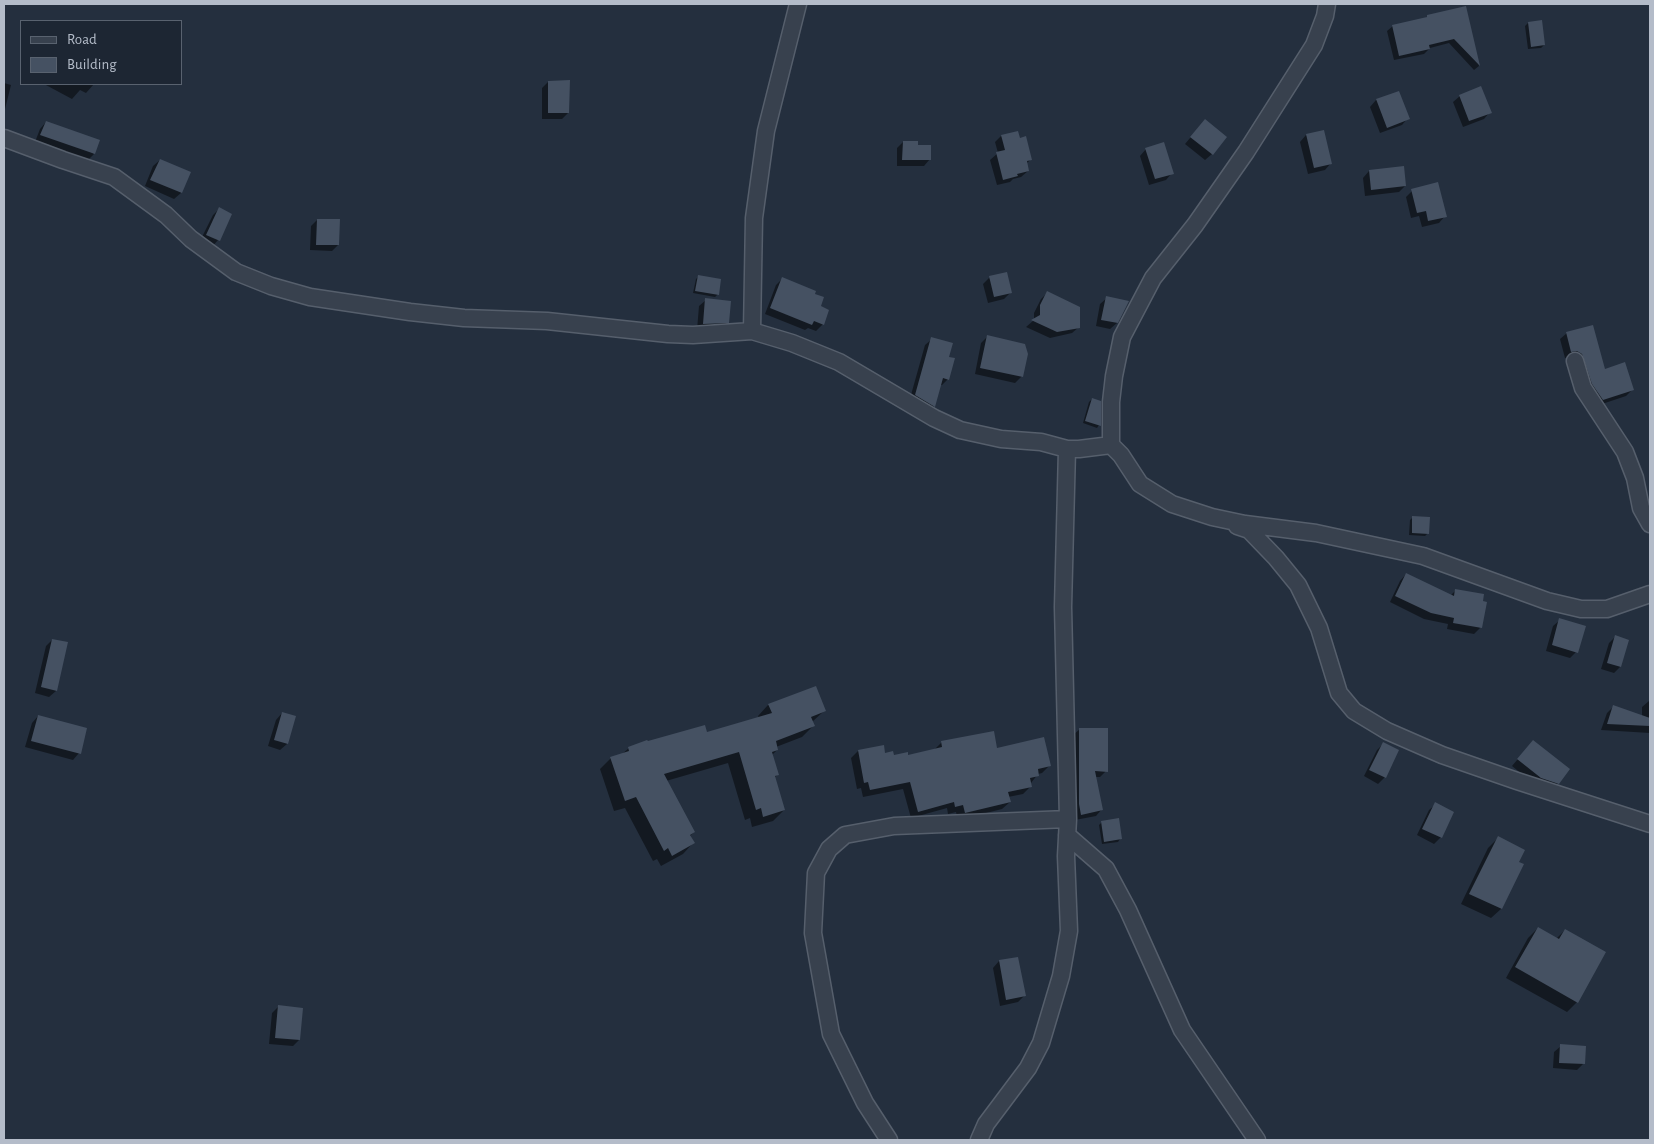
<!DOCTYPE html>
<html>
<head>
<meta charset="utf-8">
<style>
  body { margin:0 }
  #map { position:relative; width:1654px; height:1144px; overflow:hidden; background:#242f3e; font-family:"Alegreya Sans",sans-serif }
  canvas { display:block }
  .frame { position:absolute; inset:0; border:5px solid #b4bcc9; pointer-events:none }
  .legend { position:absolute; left:20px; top:20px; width:162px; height:65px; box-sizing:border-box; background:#1d2633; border:1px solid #59626f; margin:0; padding:6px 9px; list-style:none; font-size:15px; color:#b4bcc9 }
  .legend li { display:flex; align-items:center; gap:10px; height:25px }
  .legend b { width:25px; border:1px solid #59626f }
</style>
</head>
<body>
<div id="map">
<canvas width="1654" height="1144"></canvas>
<div class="frame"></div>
<ul class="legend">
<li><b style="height:6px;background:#38414e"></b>Road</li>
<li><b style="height:14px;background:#455162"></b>Building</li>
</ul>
</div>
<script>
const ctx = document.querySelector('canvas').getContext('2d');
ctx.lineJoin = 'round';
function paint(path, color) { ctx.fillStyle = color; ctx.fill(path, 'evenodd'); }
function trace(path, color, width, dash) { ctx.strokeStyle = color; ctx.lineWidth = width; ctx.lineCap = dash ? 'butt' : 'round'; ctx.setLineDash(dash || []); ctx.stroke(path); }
paint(new Path2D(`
  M 1465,8 L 1479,66 L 1474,70 L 1449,43 L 1430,48 L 1424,54 L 1394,60 L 1387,31 L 1393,26 L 1424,19 L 1427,17 Z
  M 1528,23 L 1544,45 L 1541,48 L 1528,49 L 1525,26 Z
  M 548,82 L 568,113 L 562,119 L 542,119 L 542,88 Z
  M 4,83 L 11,85 L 4,113 Z
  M 44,84 L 94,84 L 86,93 L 80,90 L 72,99 Z
  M 1398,92 L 1408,118 L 1402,125 L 1380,133 L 1370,107 L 1376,100 Z
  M 1460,96 L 1490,112 L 1484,119 L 1463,127 L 1453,102 Z
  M 1205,120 L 1212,154 L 1205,160 L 1185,144 Z
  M 46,122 L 94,154 L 88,160 L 35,142 L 40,129 Z
  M 1306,135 L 1331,163 L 1325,170 L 1308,174 L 1300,142 Z
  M 1001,136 L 1031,159 L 1026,164 L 1028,171 L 1021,177 L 1013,179 L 1010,182 L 997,185 L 990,160 L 998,153 L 995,142 Z
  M 903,142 L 916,146 L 930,159 L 924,166 L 897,166 L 897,148 Z
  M 1146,149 L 1172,173 L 1166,180 L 1149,185 L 1140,156 Z
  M 160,160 L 189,173 L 181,193 L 174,199 L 145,186 L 153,166 Z
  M 1369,171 L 1405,186 L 1399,192 L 1365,196 L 1363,178 Z
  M 1412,191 L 1445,216 L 1439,223 L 1422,227 L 1419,216 L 1411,218 L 1406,197 Z
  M 219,209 L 231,215 L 218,240 L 212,247 L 200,241 L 213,215 Z
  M 317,220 L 338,245 L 332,251 L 310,250 L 311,226 Z
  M 699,276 L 718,294 L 715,297 L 693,293 L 696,279 Z
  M 989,278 L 1011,292 L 1004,299 L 988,303 L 983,284 Z
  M 782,279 L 814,294 L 819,307 L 823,324 L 816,331 L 808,328 L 805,330 L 765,314 L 776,285 Z
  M 1047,293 L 1079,327 L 1072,333 L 1050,338 L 1026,327 L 1034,320 L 1034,313 L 1041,299 Z
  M 1107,298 L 1117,323 L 1110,329 L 1096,326 L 1100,304 Z
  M 706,300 L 728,322 L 721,328 L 697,330 L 699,306 Z
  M 1567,333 L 1604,370 L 1633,389 L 1626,396 L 1596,406 L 1570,357 L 1565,358 L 1560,339 Z
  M 987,337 L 1022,376 L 1015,383 L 975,374 L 981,343 Z
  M 932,339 L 948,358 L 948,379 L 942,385 L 939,385 L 934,406 L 927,412 L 909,402 L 925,345 Z
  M 1092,399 L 1099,425 L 1097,428 L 1083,423 L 1089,402 Z
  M 1413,517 L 1428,533 L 1425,536 L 1409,535 L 1410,520 Z
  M 1406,574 L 1450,596 L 1456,590 L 1480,628 L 1474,634 L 1447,629 L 1448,624 L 1424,619 L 1390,602 L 1400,581 Z
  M 1560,620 L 1576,652 L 1570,658 L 1546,651 L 1553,626 Z
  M 1615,637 L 1620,667 L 1614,673 L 1601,669 L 1609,643 Z
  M 52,640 L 56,691 L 49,697 L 35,693 L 46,646 Z
  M 1649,701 L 1650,701 L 1650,733 L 1601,730 L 1607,713 L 1613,707 L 1642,716 L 1642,707 Z
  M 768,705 L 824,711 L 812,722 L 813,726 L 802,737 L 776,747 L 777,750 L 772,755 L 777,775 L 774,778 L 784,810 L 773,821 L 752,827 L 750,818 L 745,820 L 728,763 L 666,781 L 694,832 L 690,836 L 693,843 L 683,854 L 661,866 L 657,859 L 653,861 L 625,808 L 614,811 L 600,769 L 611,758 L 622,754 L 629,748 L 707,733 L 759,718 L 758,716 Z
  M 282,713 L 287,744 L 280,750 L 268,746 L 276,720 Z
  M 38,716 L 79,753 L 73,760 L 25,747 L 32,723 Z
  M 1080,729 L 1106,771 L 1100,777 L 1095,777 L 1102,809 L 1096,816 L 1075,820 L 1073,735 Z
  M 1533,741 L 1558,783 L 1551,790 L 1534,784 L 1512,766 Z
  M 942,742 L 996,749 L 1049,766 L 1042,773 L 1038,774 L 1031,783 L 1030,787 L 1023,794 L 1008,797 L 1010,802 L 1002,809 L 958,820 L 956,812 L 948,814 L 947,808 L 911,818 L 903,789 L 863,797 L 861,788 L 857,789 L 851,758 L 858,751 L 893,756 L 907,757 L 934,750 Z
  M 1383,744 L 1385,777 L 1378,784 L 1364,776 L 1377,750 Z
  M 1436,804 L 1453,813 L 1441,837 L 1434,844 L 1417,835 L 1429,810 Z
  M 1102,822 L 1120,839 L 1118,842 L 1102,844 L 1099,825 Z
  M 1498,838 L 1517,862 L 1522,865 L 1501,909 L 1491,918 L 1461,904 L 1488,848 Z
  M 1538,928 L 1556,939 L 1565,930 L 1577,1002 L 1567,1012 L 1506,978 L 1528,938 Z
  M 999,961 L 1024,996 L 1018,1002 L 1000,1006 L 993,968 Z
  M 278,1007 L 299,1040 L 293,1046 L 269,1044 L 272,1013 Z
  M 1561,1046 L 1583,1064 L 1577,1070 L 1553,1068 L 1554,1052 Z`), '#0007');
paint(new Path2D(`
  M 1466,6 L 1480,66 L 1454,39 L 1429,45 L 1430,49 L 1399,56 L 1392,25 L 1427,17 L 1427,15 Z
  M 1542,20 L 1545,45 L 1531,47 L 1528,22 Z
  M 570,80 L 569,113 L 548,113 L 548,81 Z
  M 1481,86 L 1492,113 L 1469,121 L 1459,95 Z
  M 1399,91 L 1410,119 L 1387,128 L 1376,99 Z
  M 1205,119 L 1227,137 L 1213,155 L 1190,137 Z
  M 46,121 L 100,140 L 95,154 L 40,135 Z
  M 1324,130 L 1332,164 L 1314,168 L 1306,134 Z
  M 1018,131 L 1020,138 L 1026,136 L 1032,160 L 1027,161 L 1029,171 L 1017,174 L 1018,176 L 1003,180 L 996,152 L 1005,150 L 1001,135 Z
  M 903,141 L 918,141 L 918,145 L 931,145 L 931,160 L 902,160 Z
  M 1164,142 L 1174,174 L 1155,179 L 1145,148 Z
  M 160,159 L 191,172 L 182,193 L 150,180 Z
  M 1404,166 L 1406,186 L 1371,190 L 1369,170 Z
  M 1438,182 L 1447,217 L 1428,221 L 1426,211 L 1417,213 L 1411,189 Z
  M 219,207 L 232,214 L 220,241 L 206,235 Z
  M 317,219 L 340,219 L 339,245 L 316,245 Z
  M 1007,272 L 1012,293 L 994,297 L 989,276 Z
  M 698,275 L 721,279 L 719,295 L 695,291 Z
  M 782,277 L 816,291 L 815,294 L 824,297 L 821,306 L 829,310 L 824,325 L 814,321 L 812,325 L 770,308 Z
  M 1047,291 L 1080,307 L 1080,328 L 1057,332 L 1031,320 L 1040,315 L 1040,305 Z
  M 1106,296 L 1129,301 L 1118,323 L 1101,320 Z
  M 705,298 L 731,301 L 729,323 L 703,324 Z
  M 1593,325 L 1605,369 L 1625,362 L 1634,390 L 1603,400 L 1592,384 L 1582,354 L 1577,351 L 1571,352 L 1566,332 Z
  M 987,335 L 1025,344 L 1028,354 L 1023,377 L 980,368 Z
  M 931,337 L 953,343 L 949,357 L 955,358 L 949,380 L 943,378 L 935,407 L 915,395 Z
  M 1092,398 L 1101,401 L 1101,426 L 1085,421 Z
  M 1412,516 L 1430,517 L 1429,534 L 1412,533 Z
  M 1406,573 L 1454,596 L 1455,589 L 1484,594 L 1483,601 L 1487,602 L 1482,628 L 1453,623 L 1454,618 L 1431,613 L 1395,596 Z
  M 1559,618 L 1586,626 L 1578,653 L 1552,645 Z
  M 1615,635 L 1629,640 L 1621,667 L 1607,663 Z
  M 52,639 L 68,642 L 57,691 L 41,687 Z
  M 816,686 L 826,711 L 811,717 L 815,726 L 776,741 L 778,750 L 772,752 L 779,775 L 775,776 L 785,810 L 763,817 L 761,808 L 756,810 L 739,752 L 664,774 L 695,832 L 690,835 L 695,843 L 672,856 L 668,848 L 664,851 L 636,797 L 625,801 L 610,757 L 629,751 L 628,747 L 647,740 L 648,741 L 705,725 L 707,732 L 772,713 L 768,704 Z
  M 1613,705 L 1650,718 L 1650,726 L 1607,724 Z
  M 282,712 L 296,716 L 288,744 L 274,740 Z
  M 38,715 L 87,728 L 81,754 L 31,741 Z
  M 1079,728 L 1108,728 L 1108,772 L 1095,771 L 1103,810 L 1081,815 L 1079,804 Z
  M 994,731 L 997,748 L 1044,737 L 1051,766 L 1038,769 L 1039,776 L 1030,778 L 1032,787 L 1008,792 L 1011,802 L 965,813 L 963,805 L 955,807 L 954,802 L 918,812 L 910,782 L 870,790 L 868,782 L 864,783 L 858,750 L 884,745 L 885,753 L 893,751 L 894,755 L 908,752 L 908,755 L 942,747 L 941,741 Z
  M 1533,740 L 1570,769 L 1559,784 L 1541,778 L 1517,759 Z
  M 1383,742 L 1399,750 L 1386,778 L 1369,770 Z
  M 1435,802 L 1454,812 L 1442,838 L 1422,829 Z
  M 1119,818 L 1122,839 L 1104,842 L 1101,821 Z
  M 1498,836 L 1525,850 L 1519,862 L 1524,864 L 1502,909 L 1469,894 Z
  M 1538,927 L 1559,939 L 1565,929 L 1606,952 L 1578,1003 L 1515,967 Z
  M 1018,957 L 1026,996 L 1006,1000 L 999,960 Z
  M 278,1005 L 303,1008 L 300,1040 L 275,1038 Z
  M 1560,1044 L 1586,1046 L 1585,1064 L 1559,1063 Z`), '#455162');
const minor = new Path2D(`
  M 4,138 L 63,160 L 114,177 L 166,215 L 191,239 L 236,272 L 271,286 L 310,297 L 410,312 L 464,318 L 547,321 L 668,334 L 693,335 L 752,331 L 792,343 L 839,362 L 934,418 L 960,430 L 1001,439 L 1041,442 L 1067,449 L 1063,607 L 1068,819 L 1066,856 L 1069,931 L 1061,976 L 1041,1043 L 1028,1068 L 986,1124 L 979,1140
  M 752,331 L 754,218 L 766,131 L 798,4
  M 1575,361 L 1583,388 L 1625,452 L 1635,478 L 1641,508 L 1650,524
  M 1111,445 L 1111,402 L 1114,376 L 1122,337 L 1153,278 L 1195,225 L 1246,152 L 1314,45 L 1325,16 L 1327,4
  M 1067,449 L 1079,449 L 1111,445 L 1121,455 L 1140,484 L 1172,504 L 1212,517 L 1245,524 L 1316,533 L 1423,556 L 1547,601 L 1581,609 L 1607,609 L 1650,594
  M 1237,526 L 1249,530 L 1276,558 L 1298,585 L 1319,628 L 1339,693 L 1354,711 L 1387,731 L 1442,755 L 1517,781 L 1650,824
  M 1067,835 L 1106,869 L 1128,910 L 1182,1030 L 1257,1140
  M 889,1140 L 865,1103 L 831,1034 L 813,933 L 816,873 L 829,849 L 845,835 L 894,826 L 1068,819`);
trace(minor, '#565f6c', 19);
trace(minor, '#38414e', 16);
</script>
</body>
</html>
